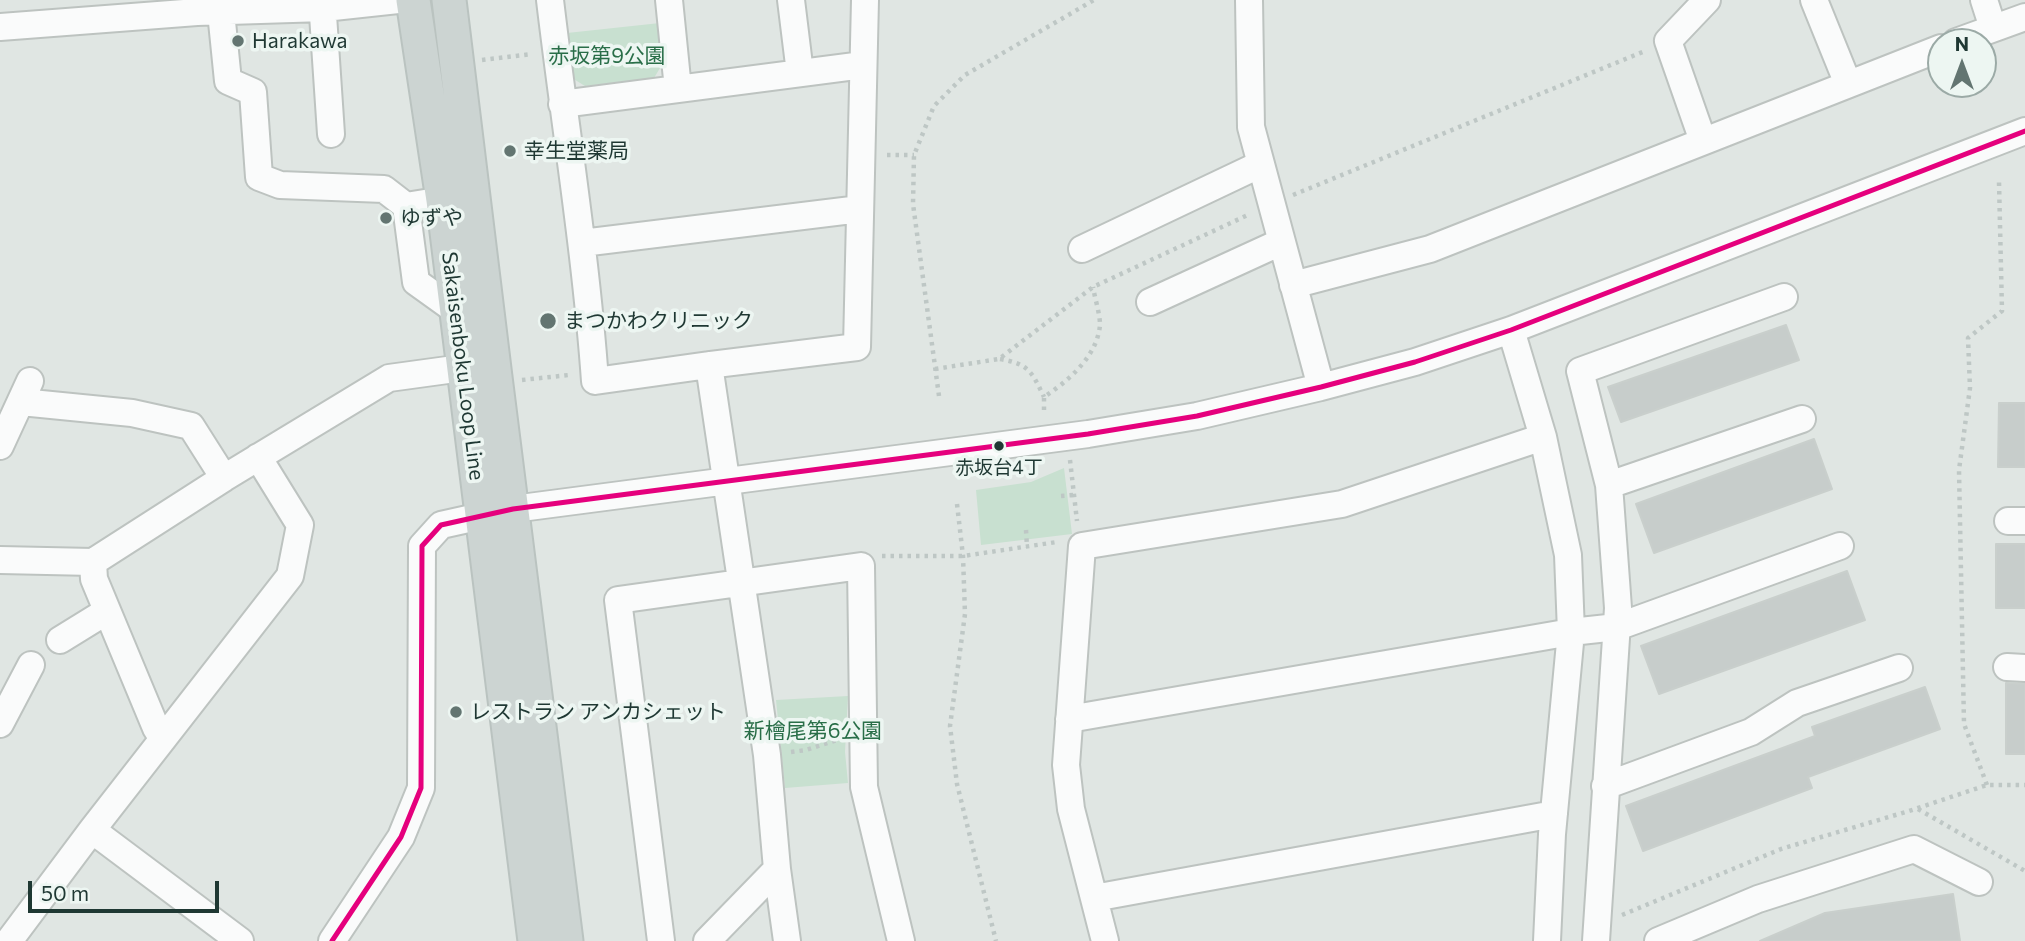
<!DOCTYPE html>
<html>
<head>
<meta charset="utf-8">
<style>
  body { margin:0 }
  #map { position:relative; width:2025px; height:941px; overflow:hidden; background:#e0e6e3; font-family:Commissioner,sans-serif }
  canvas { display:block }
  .north { position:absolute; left:1927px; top:28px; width:70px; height:70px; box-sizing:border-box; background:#edf6f2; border:2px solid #9baaa6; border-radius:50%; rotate:0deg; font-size:19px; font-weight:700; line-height:28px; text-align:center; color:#1f3833 }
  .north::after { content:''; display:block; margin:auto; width:24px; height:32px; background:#637571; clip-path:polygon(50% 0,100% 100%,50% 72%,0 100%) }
  .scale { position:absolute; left:28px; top:881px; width:191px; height:32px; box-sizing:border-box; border:4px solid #1f3833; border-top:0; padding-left:9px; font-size:21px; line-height:24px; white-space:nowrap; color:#1f3833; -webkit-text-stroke:5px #edf6f2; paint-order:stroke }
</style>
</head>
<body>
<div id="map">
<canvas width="2025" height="941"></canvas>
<div class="north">N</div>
<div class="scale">50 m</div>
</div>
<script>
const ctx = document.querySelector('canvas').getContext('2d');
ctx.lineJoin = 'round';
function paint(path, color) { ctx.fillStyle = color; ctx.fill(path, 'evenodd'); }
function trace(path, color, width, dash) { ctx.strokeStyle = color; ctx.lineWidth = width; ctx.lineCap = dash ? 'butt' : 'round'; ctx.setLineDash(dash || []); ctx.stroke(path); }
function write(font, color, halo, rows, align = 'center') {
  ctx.font = font + ' Commissioner,"Noto Sans JP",sans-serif'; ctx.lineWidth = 7; ctx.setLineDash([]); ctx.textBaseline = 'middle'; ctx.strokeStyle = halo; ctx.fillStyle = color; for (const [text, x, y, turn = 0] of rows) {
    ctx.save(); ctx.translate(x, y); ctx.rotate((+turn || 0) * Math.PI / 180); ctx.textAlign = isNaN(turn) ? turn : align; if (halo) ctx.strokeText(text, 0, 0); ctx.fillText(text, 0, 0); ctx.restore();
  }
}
paint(new Path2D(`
  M 660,23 L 663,63 L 654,78 L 585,86 L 572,78 L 567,33 Z
  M 1064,468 L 1072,534 L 981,545 L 976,490 L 1031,482 Z
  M 848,696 L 845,752 L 848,783 L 785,788 L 776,700 Z`), '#c8e0d0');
const building = new Path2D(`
  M 1786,325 L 1799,360 L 1621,422 L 1608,387 Z
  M 1999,403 L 2025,403 L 2025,467 L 1998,467 Z
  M 1814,439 L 1832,489 L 1654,553 L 1636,504 Z
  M 1996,544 L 2025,544 L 2025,608 L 1996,608 Z
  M 1847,571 L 1865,620 L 1659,694 L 1641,646 Z
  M 2006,683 L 2025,684 L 2025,754 L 2006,754 Z
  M 1925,687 L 1940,729 L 1808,777 L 1812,788 L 1643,851 L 1626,806 L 1815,736 L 1812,727 Z
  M 1953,894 L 1960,941 L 1760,941 L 1825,913 Z`);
paint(building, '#c7cdcb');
trace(building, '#c9cfcc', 2);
const minor = new Path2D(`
  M 322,0 L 331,134
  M 550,0 C 565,127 586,254 595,381 L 709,365 L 857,347 L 865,0
  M 669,0 L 678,89
  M 791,0 L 800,73
  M 1249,0 L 1251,127 L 1321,387
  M 1814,0 L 1848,84
  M 1984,0 L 1993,28
  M 221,12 L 228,81 L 253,92 L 259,177 L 280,185 L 384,189 L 406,206 L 443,200
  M 0,27 L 197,12 L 324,8 L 398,0
  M 1956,42 L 2025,17
  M 562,104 L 863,65
  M 1703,141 L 1668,41 L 1707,0
  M 406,206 L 416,282 L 455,310
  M 582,243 L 860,209
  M 1082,249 L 1261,164
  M 1293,285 L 1430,249 L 1941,48
  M 1150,302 L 1281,242
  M 1511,330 L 1543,437 L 1568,555 L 1571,632 L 1552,834 L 1547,941
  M 21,402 L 132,413 L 191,426 L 224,478
  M 0,446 L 30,381
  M 1609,485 L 1802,419
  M 2008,521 L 2025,521
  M 0,560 L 93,562 L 94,579 L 156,728 L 163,739
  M 93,562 L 224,478 L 389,378 L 462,368
  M 60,640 L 107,611
  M 2007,667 L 2025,668
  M 1069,719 L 1571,632 L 1617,627 L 1840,546
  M 0,724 L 31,665
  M 1605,786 L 1751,732 L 1797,703 L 1899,668
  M 92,830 L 240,941
  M 777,869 L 787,941
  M 1094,898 L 1554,814
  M 9,941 L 92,830 L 290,576 L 300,525 L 258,457
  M 332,941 L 401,837 L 421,788 L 422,546 L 441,525 L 513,509 L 1088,434 L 1197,416 L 1321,387 L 1415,362 L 1511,330 L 2025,131
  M 661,941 L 618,600 L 861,566 L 864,787 L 901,941
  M 707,941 L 777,869 L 767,755 L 709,365
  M 1105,941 L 1071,809 L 1066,765 L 1082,546 L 1342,504 L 1543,437
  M 1596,941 L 1618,608 L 1609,485 L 1580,371 L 1784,297
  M 1658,941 L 1758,899 L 1914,849 L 1979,882`);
const major = new Path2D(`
  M 413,0 L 443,200 L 535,941
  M 449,0 C 486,314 527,627 566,941`);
trace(minor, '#bdc3c0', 30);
trace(major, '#bac3c0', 37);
trace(new Path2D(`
  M 482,60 L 532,54
  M 887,155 L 914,155
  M 1293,195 L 1645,51
  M 1000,359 C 1029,364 1032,372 1044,397
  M 935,369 L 999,359 L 1093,287 L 1250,214
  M 522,380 L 569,375
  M 939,396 L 913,204 L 914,155 L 934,106 L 965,75 L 1094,0
  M 1044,410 L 1044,397 C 1068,381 1097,357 1100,325 C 1100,314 1095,299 1093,287
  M 1070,460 L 1077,521
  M 1061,496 L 1074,495
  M 957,504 L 963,556 L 965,614 L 950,726 L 957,784 L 996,941
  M 1026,530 L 1027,547
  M 882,556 L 963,556 L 1057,542
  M 791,752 L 806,750 L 840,739
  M 1987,785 L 1964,724 L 1959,470 L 1970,388 L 1968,338 L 2002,311 L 1999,182
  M 1918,809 L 2025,871
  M 1622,915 L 1781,849 L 1909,811 L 1987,785 L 2025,785`), '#bec7c5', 4.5, [3.5, 5]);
trace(minor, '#fafbfb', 26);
trace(major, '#ccd4d2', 33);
trace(new Path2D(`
  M 332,941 L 401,837 L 421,788 L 422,546 L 441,525 L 513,509 L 1088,434 L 1197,416 L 1321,387 L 1415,362 L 1511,330 L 2025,131`), '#e5007d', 5);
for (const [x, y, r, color] of [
  [238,41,7,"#637571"],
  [510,151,7,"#637571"],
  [386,218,7,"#637571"],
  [548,321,9,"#637571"],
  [999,446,6,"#1f3833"],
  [456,712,7,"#637571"]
]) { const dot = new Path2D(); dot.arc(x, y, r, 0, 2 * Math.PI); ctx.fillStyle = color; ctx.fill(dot); trace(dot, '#edf6f2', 2.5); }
write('19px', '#1f3833', '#edf6f2', [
  ["赤坂台4丁",999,468]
]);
write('21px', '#1f3833', '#edf6f2', [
  ["Harakawa",252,41],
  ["幸生堂薬局",524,151],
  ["ゆずや",400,218],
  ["まつかわクリニック",564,321],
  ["レストラン アンカシェット",470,712]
], 'left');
write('21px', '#296e48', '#edf6f2', [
  ["赤坂第9公園",607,56],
  ["新檜尾第6公園",813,731]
]);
write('21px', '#1f3833', '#edf6f2', [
  ["Sakaisenboku Loop Line",463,366,83]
]);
</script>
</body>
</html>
